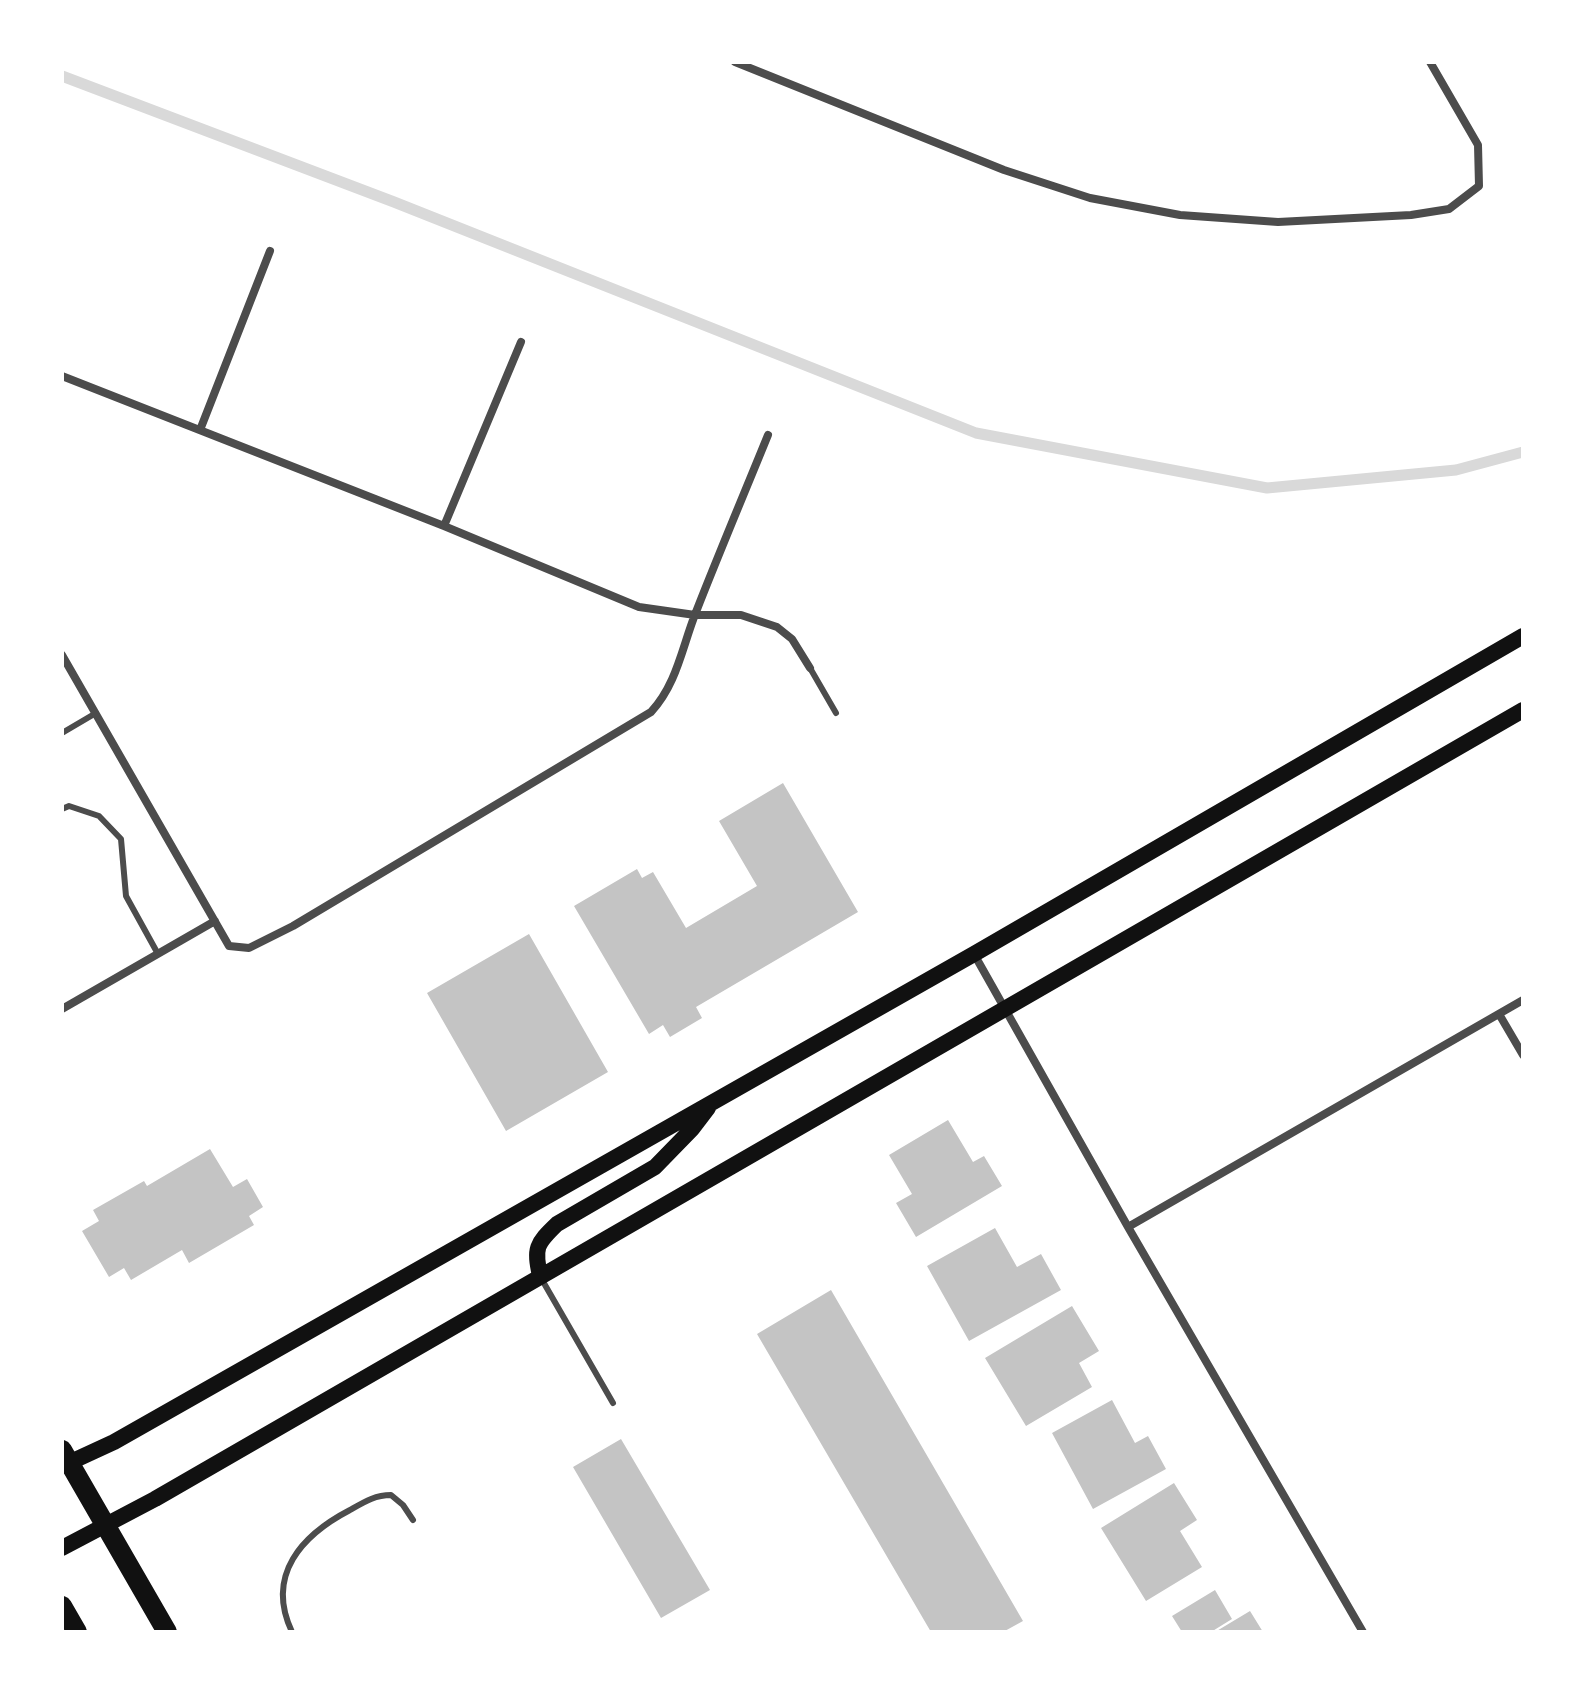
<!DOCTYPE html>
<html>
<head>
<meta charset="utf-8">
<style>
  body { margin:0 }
  #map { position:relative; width:1585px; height:1694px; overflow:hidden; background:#fff; font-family:Barlow,sans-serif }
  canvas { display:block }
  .frame { position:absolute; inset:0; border:64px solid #fff; pointer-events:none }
</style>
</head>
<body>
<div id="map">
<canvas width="1585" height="1694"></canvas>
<div class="frame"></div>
</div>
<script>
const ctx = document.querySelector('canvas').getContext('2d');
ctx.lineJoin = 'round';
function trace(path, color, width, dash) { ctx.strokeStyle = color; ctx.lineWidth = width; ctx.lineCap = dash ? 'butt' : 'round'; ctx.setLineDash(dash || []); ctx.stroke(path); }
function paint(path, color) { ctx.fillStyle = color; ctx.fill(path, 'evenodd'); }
trace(new Path2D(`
  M 62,76 L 394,202 L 976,433 L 1267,488 L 1456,470 L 1523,452`), '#d9d9d9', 11);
paint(new Path2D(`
  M 783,783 L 858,912 L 696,1007 L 702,1018 L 670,1037 L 663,1025 L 649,1034 L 574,906 L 637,869 L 642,878 L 653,872 L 686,928 L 757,886 L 719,821 Z
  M 529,934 L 608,1072 L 506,1131 L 427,993 Z
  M 948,1120 L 973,1162 L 984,1156 L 1002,1186 L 916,1237 L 896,1203 L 912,1194 L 889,1155 Z
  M 210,1149 L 233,1187 L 247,1179 L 263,1207 L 249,1216 L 254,1225 L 189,1263 L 182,1250 L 131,1280 L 124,1268 L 109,1277 L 82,1231 L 99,1221 L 93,1210 L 144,1181 L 147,1186 Z
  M 995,1228 L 1017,1267 L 1041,1254 L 1061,1290 L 969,1341 L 927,1266 Z
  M 831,1290 L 1023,1621 L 1003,1632 L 931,1632 L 757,1334 Z
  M 1072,1306 L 1099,1351 L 1079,1363 L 1092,1387 L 1026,1426 L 985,1358 Z
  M 1112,1400 L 1135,1443 L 1148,1436 L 1166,1469 L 1093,1509 L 1052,1433 Z
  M 621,1439 L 710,1590 L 661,1618 L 573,1467 Z
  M 1174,1483 L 1197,1520 L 1180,1531 L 1202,1567 L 1146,1601 L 1101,1528 Z
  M 1215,1590 L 1232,1619 L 1211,1632 L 1182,1632 L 1172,1616 Z
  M 1250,1611 L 1263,1632 L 1215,1632 Z`), '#c4c4c4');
trace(new Path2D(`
  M 810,668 L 836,713
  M 62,733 L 96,713
  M 62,809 L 69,806 L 99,816 L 121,839 L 126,896 L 158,954
  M 541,1278 L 613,1403
  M 292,1632 C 265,1575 302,1535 350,1510 C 364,1502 375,1495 391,1495 L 403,1505 L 413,1520`), '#4c4c4c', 6);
trace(new Path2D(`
  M 735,62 L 1004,170 L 1090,198 L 1180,215 L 1278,222 L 1411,215 L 1449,209 L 1479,186 L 1478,145 L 1430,62
  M 62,376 L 444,526 L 639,607 L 695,615 L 741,615 L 777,627 L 792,639 L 810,668
  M 200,430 L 270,251
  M 444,526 L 521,342
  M 62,655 L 229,946 L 249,948 L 293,926 L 651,712 C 677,684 682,647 696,612 C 719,553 744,494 768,435
  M 974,954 L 1128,1227 L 1363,1632
  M 62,1009 L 215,921
  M 1499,1014 L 1523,1055
  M 1128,1227 L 1523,1000`), '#4c4c4c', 8);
trace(new Path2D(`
  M 540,1276 C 534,1248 536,1244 557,1224 L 655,1167 L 692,1129 L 708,1108
  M 62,1466 L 114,1442 L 974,954 L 1523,636
  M 62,1548 L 155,1499 L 1523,710`), '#111', 16);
trace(new Path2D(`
  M 62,1450 L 167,1632
  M 62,1606 L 77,1632`), '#111', 20);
</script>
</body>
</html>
